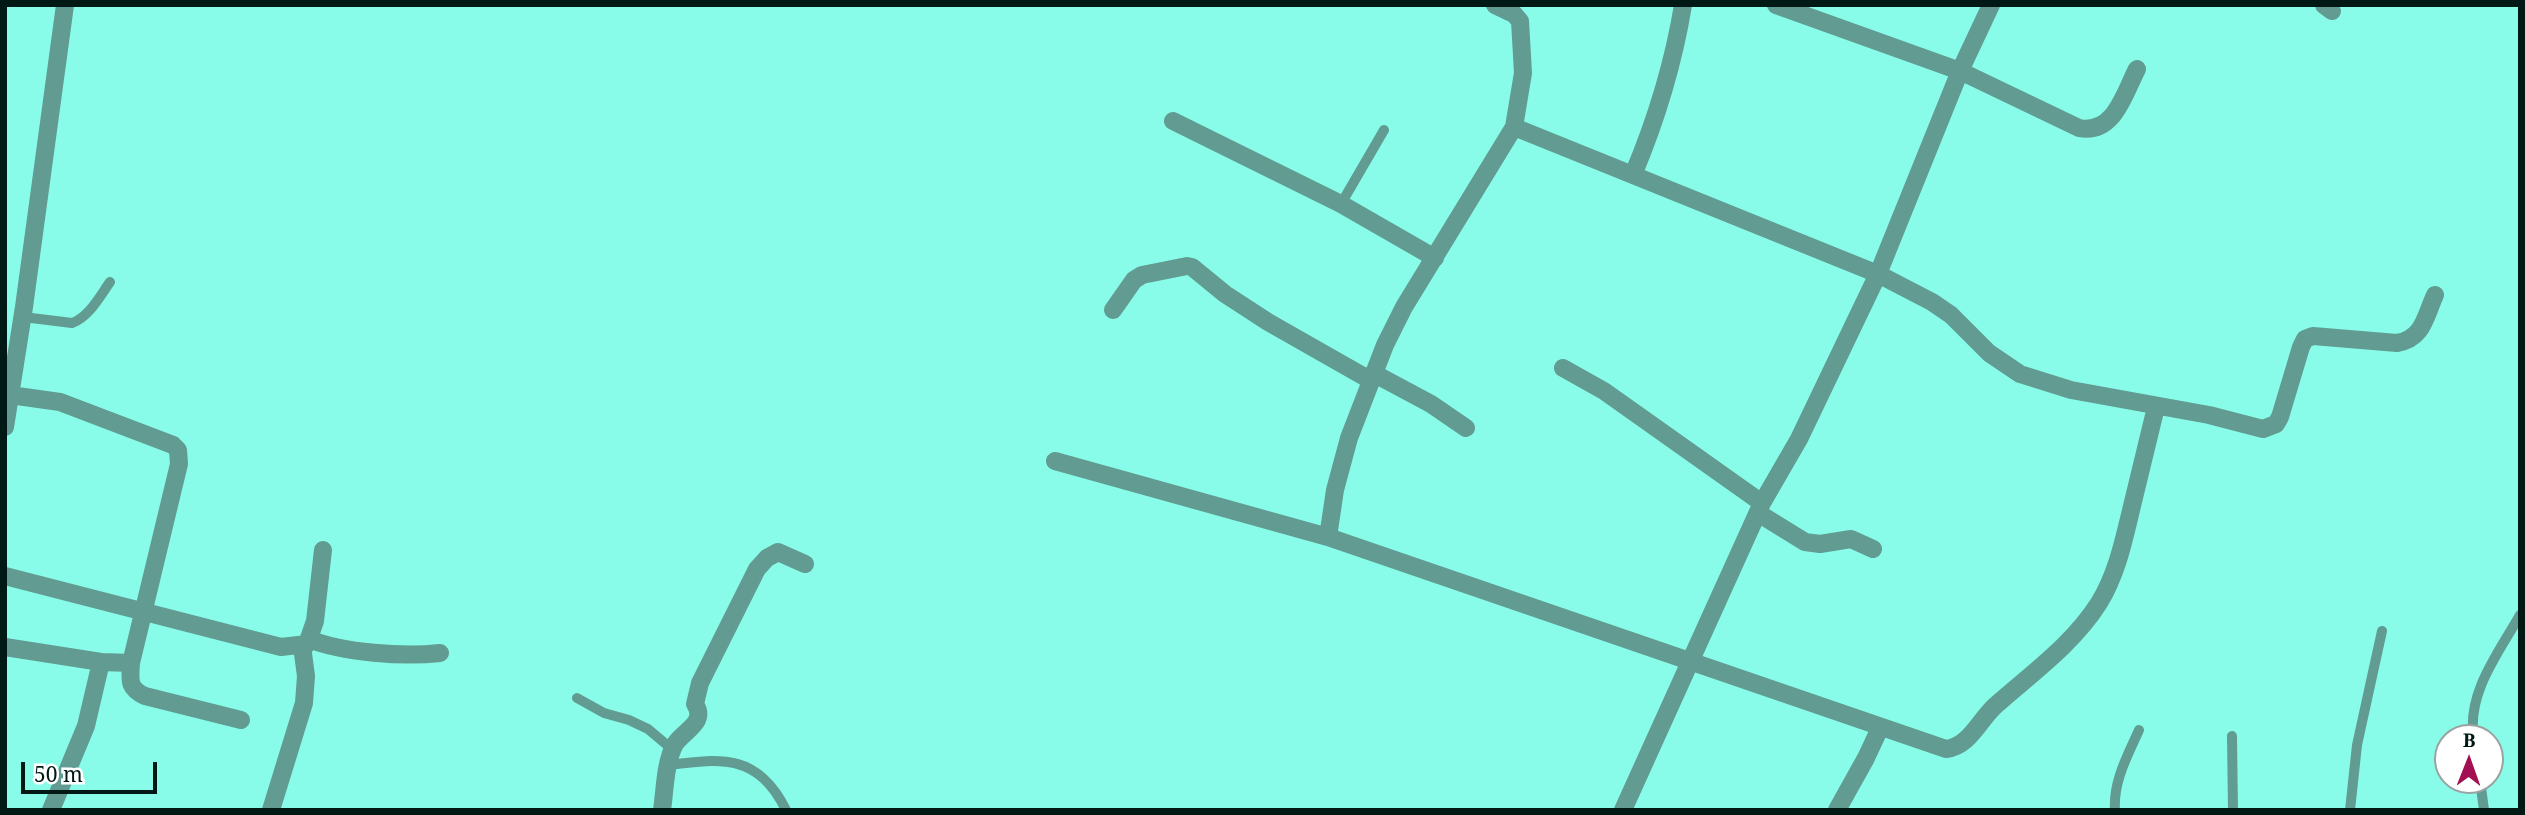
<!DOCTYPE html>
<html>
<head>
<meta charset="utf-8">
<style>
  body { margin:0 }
  #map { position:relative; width:2525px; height:815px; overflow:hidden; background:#89fce9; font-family:"Noto Serif",serif }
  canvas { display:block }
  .frame { position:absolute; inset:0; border:7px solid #011915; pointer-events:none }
  .north { position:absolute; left:2434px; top:724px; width:70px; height:70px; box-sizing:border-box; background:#fff; border:2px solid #99a3a1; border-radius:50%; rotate:1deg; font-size:19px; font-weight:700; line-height:28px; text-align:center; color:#011915 }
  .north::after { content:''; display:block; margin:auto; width:24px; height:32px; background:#a20f52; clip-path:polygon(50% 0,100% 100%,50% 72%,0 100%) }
  .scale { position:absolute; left:21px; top:762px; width:136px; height:32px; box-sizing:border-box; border:4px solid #011915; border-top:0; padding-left:9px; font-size:21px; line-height:24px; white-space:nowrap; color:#011915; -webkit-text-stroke:5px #fff; paint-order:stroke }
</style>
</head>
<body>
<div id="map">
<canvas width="2525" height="815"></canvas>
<div class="frame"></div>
<div class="north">B</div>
<div class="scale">50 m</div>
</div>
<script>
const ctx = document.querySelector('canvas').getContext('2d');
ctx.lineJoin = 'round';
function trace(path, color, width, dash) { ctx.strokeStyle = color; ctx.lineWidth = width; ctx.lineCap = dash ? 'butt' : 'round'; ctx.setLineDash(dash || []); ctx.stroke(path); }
trace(new Path2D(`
  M 1341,204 L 1384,130
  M 23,317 L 72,323 C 89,317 100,296 110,282
  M 577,698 L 604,713 L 629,720 L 648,729 L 673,750
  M 2232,736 L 2233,810
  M 2474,738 C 2466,694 2499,652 2520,615
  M 669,765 C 723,758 758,754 786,810
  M 2480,780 L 2484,810
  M 2115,810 C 2113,781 2128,755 2139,730
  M 2350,810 L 2357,745 L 2382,631`), '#619b91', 10);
trace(new Path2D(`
  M 1776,5 L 1960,71 L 2079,128 C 2114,135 2124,94 2137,69
  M 2324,5 L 2332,11
  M 1173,121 L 1341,204 L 1435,258
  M 1514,127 L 1878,274 L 1932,302 L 1951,315 L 1989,353 L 2020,374 L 2071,390 L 2209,415 L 2263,429 L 2276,424 L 2280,417 L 2301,347 L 2305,339 L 2313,336 L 2397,343 C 2423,339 2425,317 2435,295
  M 1633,175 C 1657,118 1673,66 1683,5
  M 1113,310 L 1134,280 L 1142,275 L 1187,266 L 1192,267 L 1225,294 L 1268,322 L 1370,380
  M 1563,368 L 1604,391 L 1762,503
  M 1373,373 L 1431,404 L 1466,428
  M 10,395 L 60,402 L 173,445 L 178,450 L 179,464 L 131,663 C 130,681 128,688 145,696 L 241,720
  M 5,427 L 24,307 L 65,5
  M 1055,461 L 1328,537 L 1946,749 C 1970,746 1979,720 1996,705 C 2032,673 2073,644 2099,603 C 2117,574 2124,539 2132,506 C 2140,473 2148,440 2156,407
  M 1758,513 L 1805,542 L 1820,544 L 1851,539 L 1873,549
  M 1328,537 L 1335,490 L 1349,438 L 1385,345 L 1404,307 L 1514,127 L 1523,73 L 1520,21 L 1514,14 L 1495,5
  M 5,576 L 281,647 L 307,644 L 315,621 L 323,550
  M 309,639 C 343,653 404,657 440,653
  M 5,647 L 101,662 L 131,663
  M 51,810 L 86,726 L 101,662
  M 271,810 L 304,703 L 306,676 L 302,646
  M 662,810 C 665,790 665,762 675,744 C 684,730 707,723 695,704 L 700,683 L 757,569 L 767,558 L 778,552 L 805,564
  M 1623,810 L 1762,503 L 1799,439 L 1878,274 L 1960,71 L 1991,5
  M 1837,810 L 1866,758 L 1880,728`), '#619b91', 18);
</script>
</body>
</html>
